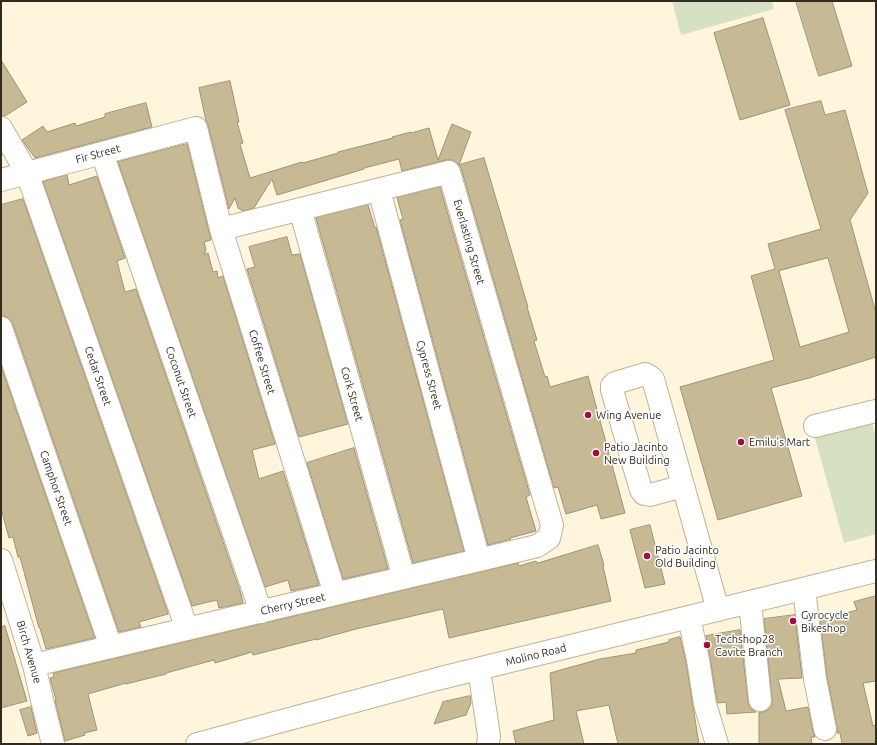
<!DOCTYPE html>
<html>
<head>
<meta charset="utf-8">
<style>
  body { margin:0 }
  #map { position:relative; width:877px; height:745px; overflow:hidden; background:#fff5dd; font-family:Ubuntu,sans-serif }
  canvas { display:block }
  .frame { position:absolute; inset:0; border:2px solid #312c21; pointer-events:none }
</style>
</head>
<body>
<div id="map">
<canvas width="877" height="745"></canvas>
<div class="frame"></div>
</div>
<script>
const ctx = document.querySelector('canvas').getContext('2d');
ctx.lineJoin = 'round';
function paint(path, color) { ctx.fillStyle = color; ctx.fill(path, 'evenodd'); }
function trace(path, color, width, dash) { ctx.strokeStyle = color; ctx.lineWidth = width; ctx.lineCap = dash ? 'butt' : 'round'; ctx.setLineDash(dash || []); ctx.stroke(path); }
function write(font, color, halo, rows, align = 'center') {
  ctx.font = font + ' Ubuntu,sans-serif'; ctx.lineWidth = 3; ctx.setLineDash([]); ctx.textBaseline = 'middle'; ctx.strokeStyle = halo; ctx.fillStyle = color; for (const [text, x, y, turn = 0] of rows) {
    ctx.save(); ctx.translate(x, y); ctx.rotate((+turn || 0) * Math.PI / 180); ctx.textAlign = isNaN(turn) ? turn : align; if (halo) ctx.strokeText(text, 0, 0); ctx.fillText(text, 0, 0); ctx.restore();
  }
}
paint(new Path2D(`
  M 672,1 L 772,1 L 774,9 L 681,35 Z
  M 872,422 L 876,438 L 876,534 L 844,543 L 815,438 Z`), '#d6e1c4');
const building = new Path2D(`
  M 796,1 L 832,1 L 852,66 L 819,76 Z
  M 763,18 L 790,105 L 740,120 L 714,33 Z
  M 1,60 L 27,102 L 5,116 L 1,116 Z
  M 230,81 L 239,122 L 237,122 L 243,143 L 240,144 L 250,178 L 302,162 L 303,163 L 338,153 L 338,152 L 393,138 L 392,137 L 411,132 L 411,133 L 429,128 L 438,160 L 452,124 L 471,132 L 459,165 L 457,163 L 453,160 L 446,160 L 402,171 L 399,159 L 364,168 L 364,169 L 277,195 L 272,179 L 254,208 L 243,211 L 238,208 L 235,198 L 229,209 L 208,125 L 206,121 L 199,88 Z
  M 821,101 L 825,115 L 845,110 L 868,193 L 850,220 L 876,313 L 876,357 L 809,378 L 771,388 L 802,496 L 718,520 L 680,387 L 774,360 L 751,276 L 775,269 L 768,244 L 821,229 L 785,110 ZM 828,258 L 849,332 L 800,347 L 779,271 Z
  M 146,103 L 152,127 L 35,158 L 22,140 L 43,126 L 47,132 L 75,123 L 76,126 L 105,117 L 105,114 Z
  M 187,144 L 211,240 L 204,242 L 206,250 L 204,255 L 208,253 L 213,272 L 217,271 L 218,278 L 223,276 L 275,444 L 252,450 L 259,479 L 283,471 L 319,585 L 291,591 L 288,580 L 265,587 L 118,162 Z
  M 484,158 L 528,307 L 527,307 L 537,340 L 534,341 L 545,377 L 547,376 L 550,387 L 588,376 L 625,513 L 601,519 L 597,505 L 566,514 L 558,487 L 554,488 L 461,168 L 459,165 Z
  M 67,175 L 69,185 L 97,176 L 125,258 L 117,261 L 125,292 L 136,289 L 241,594 L 243,603 L 219,608 L 217,600 L 192,606 L 43,182 Z
  M 440,187 L 530,495 L 526,497 L 536,531 L 510,538 L 511,539 L 488,545 L 400,220 L 403,219 L 397,198 Z
  M 23,199 L 168,613 L 168,614 L 139,622 L 141,627 L 119,632 L 13,324 L 9,318 L 4,316 L 1,316 L 1,205 Z
  M 368,205 L 375,228 L 376,227 L 464,551 L 413,563 L 316,218 Z
  M 287,237 L 292,255 L 300,254 L 348,424 L 299,437 L 247,269 L 255,267 L 249,247 Z
  M 1,366 L 95,638 L 46,649 L 40,628 L 39,628 L 20,557 L 18,557 L 13,537 L 9,538 L 1,508 Z
  M 354,448 L 388,569 L 343,579 L 307,463 Z
  M 650,525 L 665,584 L 645,588 L 630,530 Z
  M 598,545 L 604,565 L 603,566 L 611,601 L 449,638 L 443,609 L 356,629 L 316,640 L 316,639 L 253,655 L 252,652 L 215,663 L 214,660 L 166,673 L 166,674 L 126,684 L 126,683 L 88,694 L 97,730 L 84,733 L 85,735 L 65,741 L 55,700 L 56,700 L 50,678 L 54,677 L 53,673 L 518,563 L 519,566 L 536,561 L 537,563 Z
  M 876,596 L 876,681 L 863,683 L 873,726 L 876,725 L 876,744 L 842,744 L 840,733 L 837,733 L 837,727 L 827,677 L 820,620 L 857,610 L 854,602 Z
  M 795,615 L 802,678 L 778,679 L 786,711 L 808,707 L 813,731 L 815,737 L 811,737 L 812,744 L 759,744 L 759,712 L 762,712 L 768,710 L 772,705 L 772,699 L 764,619 Z
  M 5,626 L 27,701 L 1,708 L 1,627 Z
  M 740,630 L 748,701 L 750,708 L 756,712 L 727,714 L 726,702 L 718,703 L 717,701 L 710,658 L 706,636 Z
  M 680,637 L 686,662 L 699,744 L 618,744 L 609,705 L 576,711 L 584,744 L 516,744 L 513,731 L 554,720 L 550,673 L 600,659 L 636,653 L 636,650 L 669,642 L 669,640 Z
  M 470,696 L 471,703 L 466,715 L 434,724 L 443,702 Z
  M 31,707 L 37,733 L 28,736 L 20,710 Z`);
paint(building, '#c8b995');
trace(building, '#9e9277', 1);
const minor = new Path2D(`
  M 1,128 L 27,173 L 187,629
  M 102,153 L 261,612
  M 1,180 L 196,128 L 221,229 L 335,594
  M 379,190 L 479,560
  M 300,209 L 404,578
  M 1,328 L 111,647
  M 815,426 L 876,411
  M 683,486 L 650,495 L 644,494 L 641,490 L 612,390 L 612,386 L 615,383 L 645,374 L 649,376 L 653,379 L 718,610
  M 1,560 L 34,665 L 42,700 L 53,744
  M 804,589 L 815,679 L 825,729
  M 750,602 L 760,700
  M 689,617 L 698,660 L 705,704 L 717,744
  M 34,665 L 479,560 L 537,546 L 549,538 L 552,525 L 449,172 L 221,229
  M 479,669 L 489,736 L 488,744`);
const major = new Path2D(`
  M 197,744 L 437,679 L 876,571`);
trace(minor, '#bfb397', 24);
trace(major, '#bfb397', 24);
trace(minor, '#fff', 22);
trace(major, '#fff', 22);
for (const [x, y, r, color] of [
  [588,415,4,"#a40b41"],
  [741,442,4,"#a40b41"],
  [596,453,4,"#a40b41"],
  [647,556,4,"#a40b41"],
  [793,621,4,"#a40b41"],
  [707,645,4,"#a40b41"]
]) { const dot = new Path2D(); dot.arc(x, y, r, 0, 2 * Math.PI); ctx.fillStyle = color; ctx.fill(dot); trace(dot, '#fff', 1.5); }
write('11px', '#312c21', '#fff', [
  ["Fir Street",98,154,-15],
  ["Everlasting Street",469,242,74],
  ["Coffee Street",262,362,73],
  ["Cypress Street",429,375,75],
  ["Cedar Street",98,376,71],
  ["Coconut Street",181,382,71],
  ["Cork Street",352,394,74],
  ["Camphor Street",56,488,71],
  ["Cherry Street",293,604,-13],
  ["Birch Avenue",29,652,74],
  ["Molino Road",536,655,-14]
]);
write('11px', '#312c21', '#fff', [
  ["Wing Avenue",596,415],
  ["Emilu's Mart",749,442],
  ["Patio Jacinto",604,447],
  ["New Building",604,460],
  ["Patio Jacinto",655,550],
  ["Old Building",655,563],
  ["Gyrocycle",801,615],
  ["Bikeshop",801,628],
  ["Techshop28",715,639],
  ["Cavite Branch",715,652]
], 'left');
</script>
</body>
</html>
